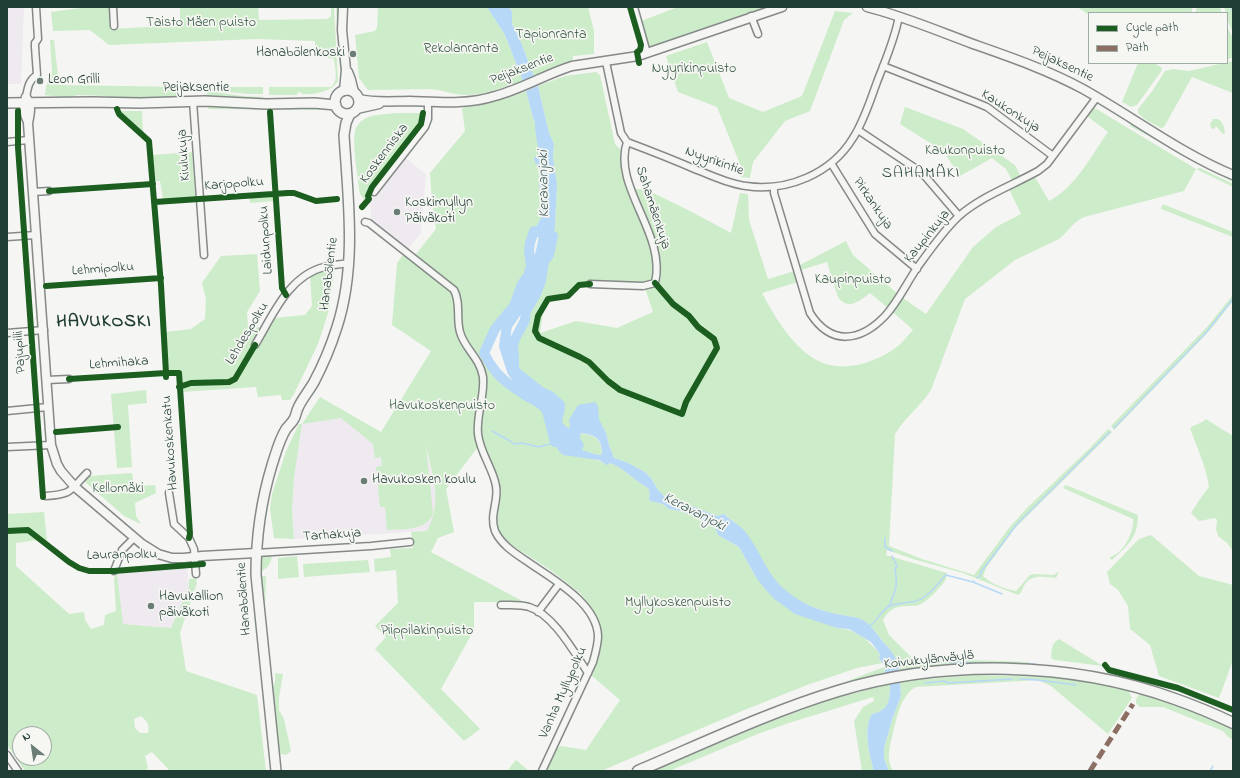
<!DOCTYPE html>
<html>
<head>
<meta charset="utf-8">
<style>
  body { margin:0 }
  #map { position:relative; width:1240px; height:778px; overflow:hidden; background:#f5f5f3; font-family:"Indie Flower",sans-serif }
  canvas { display:block }
  .frame { position:absolute; inset:0; border:8px solid #1f3d34; pointer-events:none }
  .legend { position:absolute; left:1088px; top:12px; width:140px; height:52px; box-sizing:border-box; background:#f6f6f2; border:1px solid #a0aca6; margin:0; padding:5px 7px; list-style:none; font-size:12px; color:#1f3d34 }
  .legend li { display:flex; align-items:center; gap:8px; height:20px }
  .legend b { width:20px; border:1px solid #a0aca6 }
  .north { position:absolute; left:12px; top:726px; width:40px; height:40px; box-sizing:border-box; background:#f6f6f2; border:1px solid #a0aca6; border-radius:50%; rotate:330deg; font-size:11px; font-weight:700; line-height:16px; text-align:center; color:#1f3d34 }
  .north::after { content:''; display:block; margin:auto; width:14px; height:18px; background:#6a7d77; clip-path:polygon(50% 0,100% 100%,50% 72%,0 100%) }
</style>
</head>
<body>
<div id="map">
<canvas width="1240" height="778"></canvas>
<div class="frame"></div>
<ul class="legend">
<li><b style="height:5px;background:#1b5e20"></b>Cycle path</li>
<li><b style="height:5px;background:#8d6e63"></b>Path</li>
</ul>
<div class="north">N</div>
</div>
<script>
const ctx = document.querySelector('canvas').getContext('2d');
ctx.lineJoin = 'round';
function paint(path, color) { ctx.fillStyle = color; ctx.fill(path, 'evenodd'); }
function trace(path, color, width, dash) { ctx.strokeStyle = color; ctx.lineWidth = width; ctx.lineCap = dash ? 'butt' : 'round'; ctx.setLineDash(dash || []); ctx.stroke(path); }
function write(font, color, halo, rows, align = 'center') {
  ctx.font = font + ' "Indie Flower",sans-serif'; ctx.lineWidth = 3.5; ctx.setLineDash([]); ctx.textBaseline = 'middle'; ctx.strokeStyle = halo; ctx.fillStyle = color; for (const [text, x, y, turn = 0] of rows) {
    ctx.save(); ctx.translate(x, y); ctx.rotate((+turn || 0) * Math.PI / 180); ctx.textAlign = isNaN(turn) ? turn : align; if (halo) ctx.strokeText(text, 0, 0); ctx.fillText(text, 0, 0); ctx.restore();
  }
}
paint(new Path2D(`
  M 7,7 L 24,7 L 21,84 L 7,84 Z
  M 404,157 L 426,174 L 421,233 L 407,250 L 372,223 L 370,200 Z
  M 341,418 L 373,444 L 424,442 L 435,485 L 436,502 L 434,519 L 427,531 L 294,539 L 292,511 L 294,478 L 302,424 Z
  M 187,568 L 189,587 L 171,628 L 123,624 L 117,573 Z`), '#eeeaf0');
paint(new Path2D(`
  M 81,7 L 111,7 L 112,29 L 180,25 L 180,8 L 185,7 L 258,7 L 259,20 L 327,19 L 331,16 L 331,7 L 334,7 L 338,81 C 332,92 313,95 302,94 L 301,92 L 297,93 L 297,95 L 269,95 L 269,87 L 331,87 C 339,80 335,69 334,59 L 315,56 L 315,41 L 257,39 L 109,45 L 90,30 L 53,31 L 51,12 L 81,8 Z
  M 336,7 L 339,7 L 343,80 L 341,78 L 338,50 Z
  M 378,7 L 487,7 L 505,35 L 523,81 C 504,87 483,96 462,95 C 452,94 442,90 431,89 L 368,90 L 359,78 L 355,35 L 375,31 L 377,28 Z
  M 509,7 L 588,7 L 594,31 L 594,54 L 573,56 L 573,60 L 534,77 L 521,42 L 512,23 L 512,12 Z
  M 678,7 L 773,7 L 751,13 L 649,48 L 641,21 Z
  M 1077,7 L 1193,7 L 1191,13 L 1089,13 L 1089,15 Z
  M 1197,7 L 1220,7 L 1222,13 L 1195,13 Z
  M 1224,7 L 1233,7 L 1233,32 C 1228,24 1227,15 1224,7 Z
  M 835,11 L 853,13 L 844,20 L 810,111 L 785,121 L 753,162 L 750,178 L 741,177 L 742,169 L 717,107 L 678,92 L 666,56 L 707,42 L 729,98 L 763,112 L 802,96 Z
  M 1227,27 L 1233,37 L 1233,58 L 1227,59 Z
  M 50,40 L 54,40 L 59,85 L 184,87 L 183,89 L 176,89 L 176,91 L 178,93 L 178,96 L 157,98 L 115,100 L 107,96 L 77,95 L 67,98 L 45,95 L 46,87 L 52,71 Z
  M 1233,61 L 1233,93 L 1192,77 L 1164,127 L 1161,128 L 1146,120 L 1138,113 L 1138,109 L 1153,90 L 1165,71 L 1173,69 L 1189,71 Z
  M 1138,63 L 1154,63 L 1161,67 L 1162,70 L 1137,105 L 1131,107 L 1122,102 Z
  M 596,72 L 600,75 L 615,144 L 620,149 L 620,161 L 629,190 L 633,189 L 645,189 L 688,210 L 731,233 L 740,193 L 748,194 L 749,220 L 768,279 L 795,271 L 798,282 L 762,293 C 775,317 790,343 813,358 C 839,375 875,364 898,346 C 904,341 908,335 913,330 L 893,312 L 903,298 L 926,314 L 973,247 L 996,227 L 1021,214 L 1009,189 L 1035,177 L 1049,201 C 1075,188 1091,156 1108,132 L 1087,116 L 1093,107 L 1196,169 L 1200,168 L 1233,184 L 1233,187 L 1196,169 L 1184,191 L 1084,217 C 1073,222 1068,232 1059,239 L 1015,260 L 965,299 L 931,390 C 921,406 905,417 895,434 L 889,546 L 922,559 L 974,575 L 1009,528 L 1028,507 L 1090,448 L 1108,429 L 1112,432 L 1015,528 L 986,568 L 983,576 C 991,584 1005,589 1016,591 L 1030,575 L 1036,574 L 1054,575 L 1059,571 L 1056,578 C 1045,577 1032,574 1025,584 C 1022,589 1022,593 1018,595 L 963,573 L 913,559 L 887,550 L 886,555 L 947,573 C 947,573 946,578 946,579 C 943,585 926,603 919,605 C 902,608 894,602 883,620 L 889,635 L 912,658 L 913,662 L 944,659 L 1029,662 L 1027,665 L 968,665 L 899,672 C 899,662 892,652 886,645 C 878,637 872,624 861,619 C 853,616 845,616 837,614 C 822,611 805,605 792,596 C 767,578 753,548 736,524 C 733,520 728,518 724,514 L 717,516 L 687,504 L 667,499 L 658,490 L 651,478 L 645,472 L 626,462 L 614,458 L 609,445 L 606,433 L 598,419 L 598,406 L 570,426 L 565,436 L 565,432 C 550,422 561,417 560,405 L 550,396 L 541,392 L 517,373 L 514,369 L 514,358 L 513,345 L 515,339 L 525,320 L 526,311 L 536,294 L 541,281 L 544,261 L 549,255 L 555,227 L 557,184 L 553,157 L 554,144 L 549,133 L 538,86 L 565,76 ZM 583,285 L 645,288 L 653,312 L 617,328 L 576,321 L 540,333 L 543,313 L 550,302 L 569,297 L 577,289 Z
  M 198,81 L 199,87 L 263,87 L 263,94 L 249,94 L 199,89 L 197,87 Z
  M 526,91 L 532,114 L 535,123 L 535,129 L 540,154 L 538,165 L 540,196 L 543,209 L 541,218 L 531,236 L 530,243 L 529,251 L 531,266 L 528,276 L 522,284 L 514,306 L 495,329 L 484,353 L 489,363 L 500,378 L 527,396 L 532,398 L 545,407 L 558,450 C 572,454 596,458 606,464 L 610,463 C 622,467 630,476 640,483 C 642,485 646,486 648,488 C 651,492 648,496 650,501 L 663,504 L 669,509 L 681,511 L 693,516 L 715,528 L 718,535 L 739,547 L 757,579 L 837,628 C 858,630 867,639 880,654 L 879,658 L 882,663 L 857,668 L 807,685 L 742,711 L 601,771 L 546,771 L 556,749 L 561,746 L 586,750 L 620,700 L 591,675 L 601,648 L 601,635 L 599,622 L 592,608 L 580,593 L 549,569 L 513,546 L 511,548 L 503,540 L 495,524 L 498,499 L 482,449 L 477,448 L 446,489 L 454,532 L 438,538 L 431,552 L 524,602 L 474,602 L 474,630 L 441,689 L 480,729 L 464,741 L 375,649 L 386,637 L 375,626 L 398,603 L 396,570 L 375,572 L 374,559 L 391,557 L 390,549 L 413,548 L 411,532 L 427,531 C 443,501 433,478 426,446 L 433,513 C 428,531 402,529 387,530 L 385,507 L 380,507 L 376,467 L 382,466 L 381,457 L 375,458 L 373,444 L 341,418 L 302,424 L 294,478 L 292,511 L 294,539 L 274,538 L 270,509 L 272,494 L 286,451 L 299,424 L 302,424 L 320,397 L 381,432 L 431,351 L 392,325 L 397,263 L 403,255 L 433,273 L 446,282 L 416,254 L 436,229 L 432,202 L 430,173 L 465,131 L 462,108 L 512,97 Z
  M 207,92 L 217,92 L 242,96 L 263,97 L 263,101 L 207,97 Z
  M 207,106 L 325,107 L 323,110 L 208,109 Z
  M 905,107 L 963,129 L 1015,165 L 1022,179 L 1013,182 L 1006,169 L 992,158 L 960,176 L 943,151 L 900,124 Z
  M 121,111 L 142,111 L 143,132 L 122,114 Z
  M 398,113 L 424,113 L 422,124 L 364,199 L 360,194 C 358,179 352,144 355,131 C 356,126 360,122 364,119 C 374,114 387,114 398,113 Z
  M 1213,119 L 1218,119 C 1223,122 1224,126 1225,133 L 1223,134 L 1216,126 L 1214,129 L 1211,128 L 1210,124 Z
  M 1131,124 L 1233,179 L 1233,182 L 1130,126 Z
  M 192,152 L 195,197 L 163,199 L 160,181 L 155,181 L 153,155 Z
  M 273,195 L 273,201 L 250,203 L 249,197 Z
  M 1162,205 L 1165,205 L 1233,232 L 1233,237 L 1161,209 Z
  M 846,241 L 853,255 L 898,294 L 888,308 L 870,293 C 860,301 848,311 838,297 L 827,262 L 801,270 L 800,265 Z
  M 257,254 L 260,291 L 247,312 L 248,328 L 263,327 L 274,318 L 305,315 L 312,306 L 310,274 L 335,267 L 329,310 L 318,344 L 294,394 L 290,400 L 282,400 L 281,395 L 258,397 L 256,387 L 181,392 L 180,376 L 175,370 L 169,370 L 165,332 L 191,329 L 205,319 L 206,299 L 202,283 L 221,256 Z
  M 1233,295 L 1233,301 L 1210,330 L 1114,430 L 1111,426 L 1207,327 Z
  M 146,390 L 147,403 L 128,405 L 132,467 L 117,468 L 111,394 Z
  M 1206,419 L 1233,436 L 1233,551 L 1227,543 L 1218,536 L 1216,529 L 1217,520 L 1215,518 L 1199,521 L 1191,513 L 1200,499 L 1209,487 C 1206,466 1197,448 1190,428 C 1195,424 1201,424 1206,419 Z
  M 581,433 C 595,436 601,438 602,454 L 598,455 L 582,450 L 580,438 Z
  M 132,473 L 134,486 L 155,485 L 156,493 L 135,503 L 136,516 L 141,524 L 124,516 L 84,481 L 90,476 Z
  M 1066,485 L 1138,515 C 1138,538 1127,546 1112,560 L 1109,557 C 1122,556 1135,531 1133,519 L 1063,488 Z
  M 44,512 L 47,541 L 44,545 L 38,540 L 16,543 L 16,566 L 69,614 L 84,612 L 85,620 L 91,629 L 104,625 L 105,615 L 116,611 L 114,578 L 117,573 L 123,624 L 171,628 L 189,587 L 189,579 L 196,578 L 197,583 L 180,633 L 186,671 L 257,695 L 266,771 L 170,771 L 152,752 L 145,756 L 148,768 L 146,771 L 25,771 L 7,745 L 7,514 ZM 141,716 C 147,721 150,725 148,733 L 140,733 L 135,728 L 134,719 ZM 20,734 L 44,734 L 44,758 L 20,758 Z
  M 1151,535 L 1199,576 L 1233,585 L 1233,660 L 1219,698 L 1159,676 L 1150,645 L 1130,629 L 1128,606 L 1118,590 L 1110,584 L 1107,572 L 1139,539 Z
  M 265,555 L 272,555 C 271,564 268,568 260,572 L 260,560 Z
  M 297,556 L 299,577 L 278,579 L 278,558 Z
  M 368,560 L 370,572 L 304,577 L 303,564 Z
  M 260,576 L 266,576 L 265,607 L 262,608 Z
  M 1059,639 L 1103,666 L 1055,660 L 1051,658 C 1052,650 1051,643 1059,639 Z
  M 884,667 L 885,674 L 843,684 L 824,690 Z
  M 275,673 L 283,674 L 279,698 L 279,710 L 284,719 L 291,751 L 286,755 L 278,753 L 271,690 C 276,686 275,679 275,673 Z
  M 976,675 L 1052,677 L 1088,682 L 1123,689 L 1129,692 L 1132,698 L 1108,734 L 1051,686 L 1038,680 L 916,687 C 900,695 896,721 892,737 C 891,742 889,747 889,753 C 888,758 890,766 893,771 L 889,771 L 884,759 L 884,748 L 893,717 L 901,696 L 900,682 L 915,680 Z
  M 890,684 C 890,701 889,710 872,714 C 863,728 869,755 874,771 L 862,771 L 854,721 L 863,707 L 874,701 L 873,697 L 792,722 L 760,733 L 669,771 L 654,771 C 710,747 765,722 822,703 C 844,695 867,690 890,684 Z
  M 1142,693 C 1173,702 1203,714 1233,727 L 1233,740 L 1228,737 L 1223,731 L 1163,707 L 1140,707 L 1136,703 C 1136,698 1137,696 1142,693 Z
  M 516,760 L 529,771 L 507,771 Z`), '#cdecc9');
paint(new Path2D(`
  M 487,7 L 509,7 L 512,12 L 512,24 L 521,42 L 534,77 L 523,81 L 505,35 Z
  M 538,86 L 549,133 L 554,144 L 553,157 L 557,184 L 555,227 L 553,236 L 534,231 L 541,218 L 543,209 L 540,196 L 539,169 L 538,165 L 535,163 L 534,158 L 539,154 L 535,129 L 535,123 L 532,114 L 526,91 Z
  M 595,402 L 598,406 L 599,419 L 606,433 L 609,445 L 614,458 L 626,462 L 645,472 L 651,478 L 658,490 L 667,499 L 687,504 L 717,516 L 724,514 C 731,521 742,526 747,534 C 764,557 767,578 792,595 C 804,605 822,611 837,614 C 845,616 853,616 861,619 C 872,624 878,637 886,645 C 893,653 899,661 899,672 L 885,674 L 884,665 L 879,658 L 880,654 L 871,642 L 849,629 L 837,628 L 795,614 L 773,598 L 767,591 L 757,579 L 739,547 L 718,535 L 715,528 L 693,516 L 681,511 L 669,509 L 663,504 L 650,501 C 648,496 651,492 648,488 C 646,486 642,485 640,483 C 630,476 622,467 610,463 L 607,465 L 599,460 L 563,455 L 558,450 L 555,442 L 559,434 L 565,435 L 570,426 L 569,420 L 578,405 ZM 581,433 C 595,435 602,438 602,454 L 598,455 L 582,450 L 584,445 L 580,438 Z
  M 900,682 L 901,696 L 893,717 L 884,748 L 884,759 L 889,771 L 874,771 C 869,755 863,728 872,714 C 889,710 890,701 890,684 Z`), '#b7d8f6');
trace(new Path2D(`
  M 1231,7 L 1233,12
  M 1114,428 L 1204,335 L 1233,299
  M 492,431 L 510,441 L 514,444 L 522,443 L 539,447 L 557,442
  M 885,538 L 885,547 L 892,551
  M 977,578 L 980,576 L 981,572 L 1017,524 L 1110,432
  M 973,582 L 1002,594
  M 889,606 C 896,589 898,587 895,569 L 897,566 L 892,556
  M 868,627 C 877,622 880,612 888,607 C 896,603 903,603 912,602 C 927,600 936,585 946,575 L 973,582 L 974,581
  M 910,665 L 943,662 L 1035,664
  M 1020,679 L 1038,680 L 1076,685
  M 925,683 L 944,681 L 948,683 L 1012,679
  M 1088,771 L 1093,762
  M 1210,771 L 1213,766`), '#b7d8f6', 1.5);
trace(new Path2D(`
  M 547,221 L 541,251 L 526,298 L 507,326 L 504,346 L 512,371 L 517,378 L 537,395 L 549,402 L 555,406 L 556,409 L 553,424 L 566,446
  M 534,231 L 553,236 L 549,255 L 544,261 L 541,281 L 536,294 L 526,311 L 525,320 L 515,339 L 513,345 L 514,358 L 514,369 L 517,373 L 541,392 L 550,396 L 560,405 C 561,417 550,422 565,432 L 565,436 L 559,434 L 555,442 L 547,411 C 542,402 533,400 525,395 C 505,382 495,375 484,353 L 495,329 L 514,306 L 522,284 L 528,276 L 531,266 L 529,251 L 530,243 Z`), '#b7d8f6', 10);
const minor = new Path2D(`
  M 113,7 L 114,26
  M 634,7 L 647,53
  M 751,16 L 758,34
  M 606,62 L 621,133 L 627,142 C 651,151 674,160 697,170 C 713,176 729,184 746,186 C 787,192 831,174 853,138 C 864,121 870,101 877,82 C 885,61 895,39 899,16
  M 883,66 L 975,102 L 987,107 L 1053,156 L 1097,97
  M 26,97 C 28,88 28,81 37,75 L 35,47 L 35,43 L 38,39 L 36,7
  M 193,101 L 204,255
  M 858,130 L 915,168 L 924,175 L 959,216
  M 7,142 L 29,140
  M 831,163 L 875,234 L 917,269
  M 774,187 L 774,193 L 810,313 C 831,346 860,342 885,316 C 898,302 906,284 917,268 C 930,250 943,231 959,216 C 982,196 1011,186 1038,171 L 1047,164 L 1053,156
  M 33,192 L 49,191
  M 374,192 L 425,127 L 428,119 L 428,102
  M 365,222 L 369,223 L 454,290 C 461,303 456,318 460,332 C 464,348 480,358 483,377 C 485,396 476,415 478,434 C 480,453 493,468 496,486 C 499,501 489,515 495,531 C 501,544 513,552 525,560 C 549,577 597,602 598,636 C 598,645 595,654 593,662 L 542,771
  M 7,237 L 36,235
  M 590,284 L 643,286 L 655,283 C 667,234 612,187 627,142
  M 7,333 L 44,330
  M 255,345 C 272,317 288,276 324,267 C 332,264 340,265 348,263
  M 47,380 L 69,379
  M 7,411 L 48,407
  M 7,447 L 51,445
  M 169,493 L 174,524 L 189,538 L 194,549 L 196,574
  M 46,496 C 73,494 69,491 87,473
  M 256,553 L 371,546 L 410,542
  M 114,571 L 122,550 L 134,538
  M 501,605 C 510,605 520,604 529,607 C 553,614 574,652 588,673
  M 538,612 L 559,584
  M 7,755 L 18,771`);
const tertiary = new Path2D(`
  M 343,7 L 342,30 L 346,70 L 344,91
  M 867,7 C 903,16 938,31 973,44 C 1010,57 1048,70 1083,89 C 1133,117 1180,153 1233,175
  M 348,72 L 351,80 L 354,92
  M 26,97 C 32,106 30,113 28,123 L 51,445 L 57,464 L 61,471 L 75,487 L 142,544 L 158,554 L 172,558 L 184,558 L 202,556 L 256,553
  M 26,97 C 23,106 24,114 28,122
  M 359,99 C 376,103 393,101 410,101 C 439,102 467,105 495,96 C 522,89 546,74 572,66 L 638,56 L 782,7
  M 357,109 L 379,104`);
const secondary = new Path2D(`
  M335 102a12 12 0 1 1 24 0a12 12 0 1 1-24 0Z
  M 7,103 L 92,102 L 140,103 L 205,101 L 266,104 L 314,103 L 336,105
  M 276,771 L 256,575 C 256,538 261,501 272,465 C 276,453 279,440 286,429 C 288,426 292,423 294,419 C 296,416 296,412 298,408 C 302,399 309,391 314,382 C 323,365 331,346 337,327 C 357,265 348,198 344,135 L 346,123 L 350,114`);
const primary = new Path2D(`
  M 638,771 C 704,743 769,712 838,691 C 944,659 1070,661 1175,699 C 1195,706 1214,714 1233,723`);
trace(minor, '#858a88', 9);
trace(tertiary, '#858a88', 11);
trace(secondary, '#858a88', 12);
trace(primary, '#858a88', 13);
trace(minor, '#f5f5f3', 6);
trace(tertiary, '#f5f5f3', 8);
trace(secondary, '#f5f5f3', 9);
trace(primary, '#f5f5f3', 10);
trace(new Path2D(`
  M 1090,771 L 1133,704`), '#8d6e63', 5, [10, 5]);
trace(new Path2D(`
  M 630,7 L 641,45 L 640,50 L 637,52 L 639,63
  M 117,109 L 119,114 L 149,141 L 161,285 L 166,373 L 179,373 L 190,534 L 189,538
  M 18,111 L 18,147 L 43,497
  M 270,112 L 282,288 L 286,295
  M 49,191 L 153,184
  M 155,202 L 288,193 L 294,193 L 316,201 L 337,199
  M 362,207 L 369,199 L 368,196 L 372,187 L 421,124 L 423,113
  M 590,284 L 579,285 L 568,296 L 548,299 L 538,316 L 535,331 L 539,338 L 580,357 L 589,362 L 608,381 L 620,390 L 682,414 L 686,402 L 717,348 L 714,339 L 698,327 L 689,316 L 673,304 L 655,283
  M 46,286 L 161,278
  M 69,379 L 166,373 L 166,377
  M 179,387 L 191,383 L 229,382 L 235,379 L 255,345
  M 56,432 L 118,427
  M 7,531 L 28,530 L 69,562 L 79,568 L 89,571 L 114,571 L 203,564
  M 1105,665 L 1109,670 L 1178,688 L 1233,710`), '#1b5e20', 6);
for (const [x, y, r, color] of [
  [353,54,4,"#6a7d77"],
  [40,81,4,"#6a7d77"],
  [397,212,4,"#6a7d77"],
  [364,481,4,"#6a7d77"],
  [151,606,4,"#6a7d77"]
]) { const dot = new Path2D(); dot.arc(x, y, r, 0, 2 * Math.PI); ctx.fillStyle = color; ctx.fill(dot); trace(dot, '#f6f6f2', 1.5); }
write('14px', '#3b5e4b', '#f6f6f2', [
  ["Taisto Mäen puisto",201,24],
  ["Tapionranta",551,36],
  ["Rekolanranta",461,50],
  ["Nyyrikinpuisto",694,70],
  ["Kaukonpuisto",965,152],
  ["Kaupinpuisto",853,281],
  ["Havukoskenpuisto",442,407],
  ["Kellomäki",118,490],
  ["Myllykoskenpuisto",678,604],
  ["Piippilakinpuisto",427,632]
]);
write('14px', '#1f3d34', '#f6f6f2', [
  ["Hanabölenkoski",345,54,"right"],
  ["Leon Grilli",48,81],
  ["Koskimyllyn",405,204],
  ["Päiväkoti",405,220],
  ["Havukosken koulu",372,481],
  ["Havukallion",159,598],
  ["päiväkoti",159,614]
], 'left');
write('14px', '#1f3d34', '#f6f6f2', [
  ["Peijaksentie",1062,65,25],
  ["Peijaksentie",522,70,-21],
  ["Peijaksentie",196,89],
  ["Kaukonkuja",1010,112,33],
  ["Koskenniska",385,154,-53],
  ["Kiulukuja",185,155,-94],
  ["Nyyrikintie",714,162,20],
  ["Karjopolku",234,185,-4],
  ["Pirkankuja",872,204,56],
  ["Sahamäenkuja",652,208,72],
  ["Kaupinkuja",928,237,-51],
  ["Laidunpolku",267,240,-94],
  ["Lehmipolku",103,270,-4],
  ["Hanabölentie",330,274,-83],
  ["Lehdespolku",248,334,-59],
  ["Pajupilli",21,352,-94],
  ["Lehmihaka",119,364,-4],
  ["Havukoskenkatu",171,443,-94],
  ["Tarhakuja",332,536,-4],
  ["Lauranpolku",122,556,-1],
  ["Hanabölentie",245,599,-94],
  ["Koivukylänväylä",929,661,-6],
  ["Vanha Myllypolku",564,693,-66]
]);
write('italic 15px', '#385a5b', '#f6f6f2', [
  ["Keravanjoki",545,184,-91],
  ["Keravanjoki",694,513,27]
]);
ctx.letterSpacing = '1px';
write('16px', '#1f3d34', '#f6f6f2', [
  ["SAHAMÄKI",921,174]
]);
ctx.letterSpacing = '0px';
ctx.letterSpacing = '1px';
write('bold 18px', '#1f3d34', '#f6f6f2', [
  ["HAVUKOSKI",104,323]
]);
ctx.letterSpacing = '0px';
</script>
</body>
</html>
